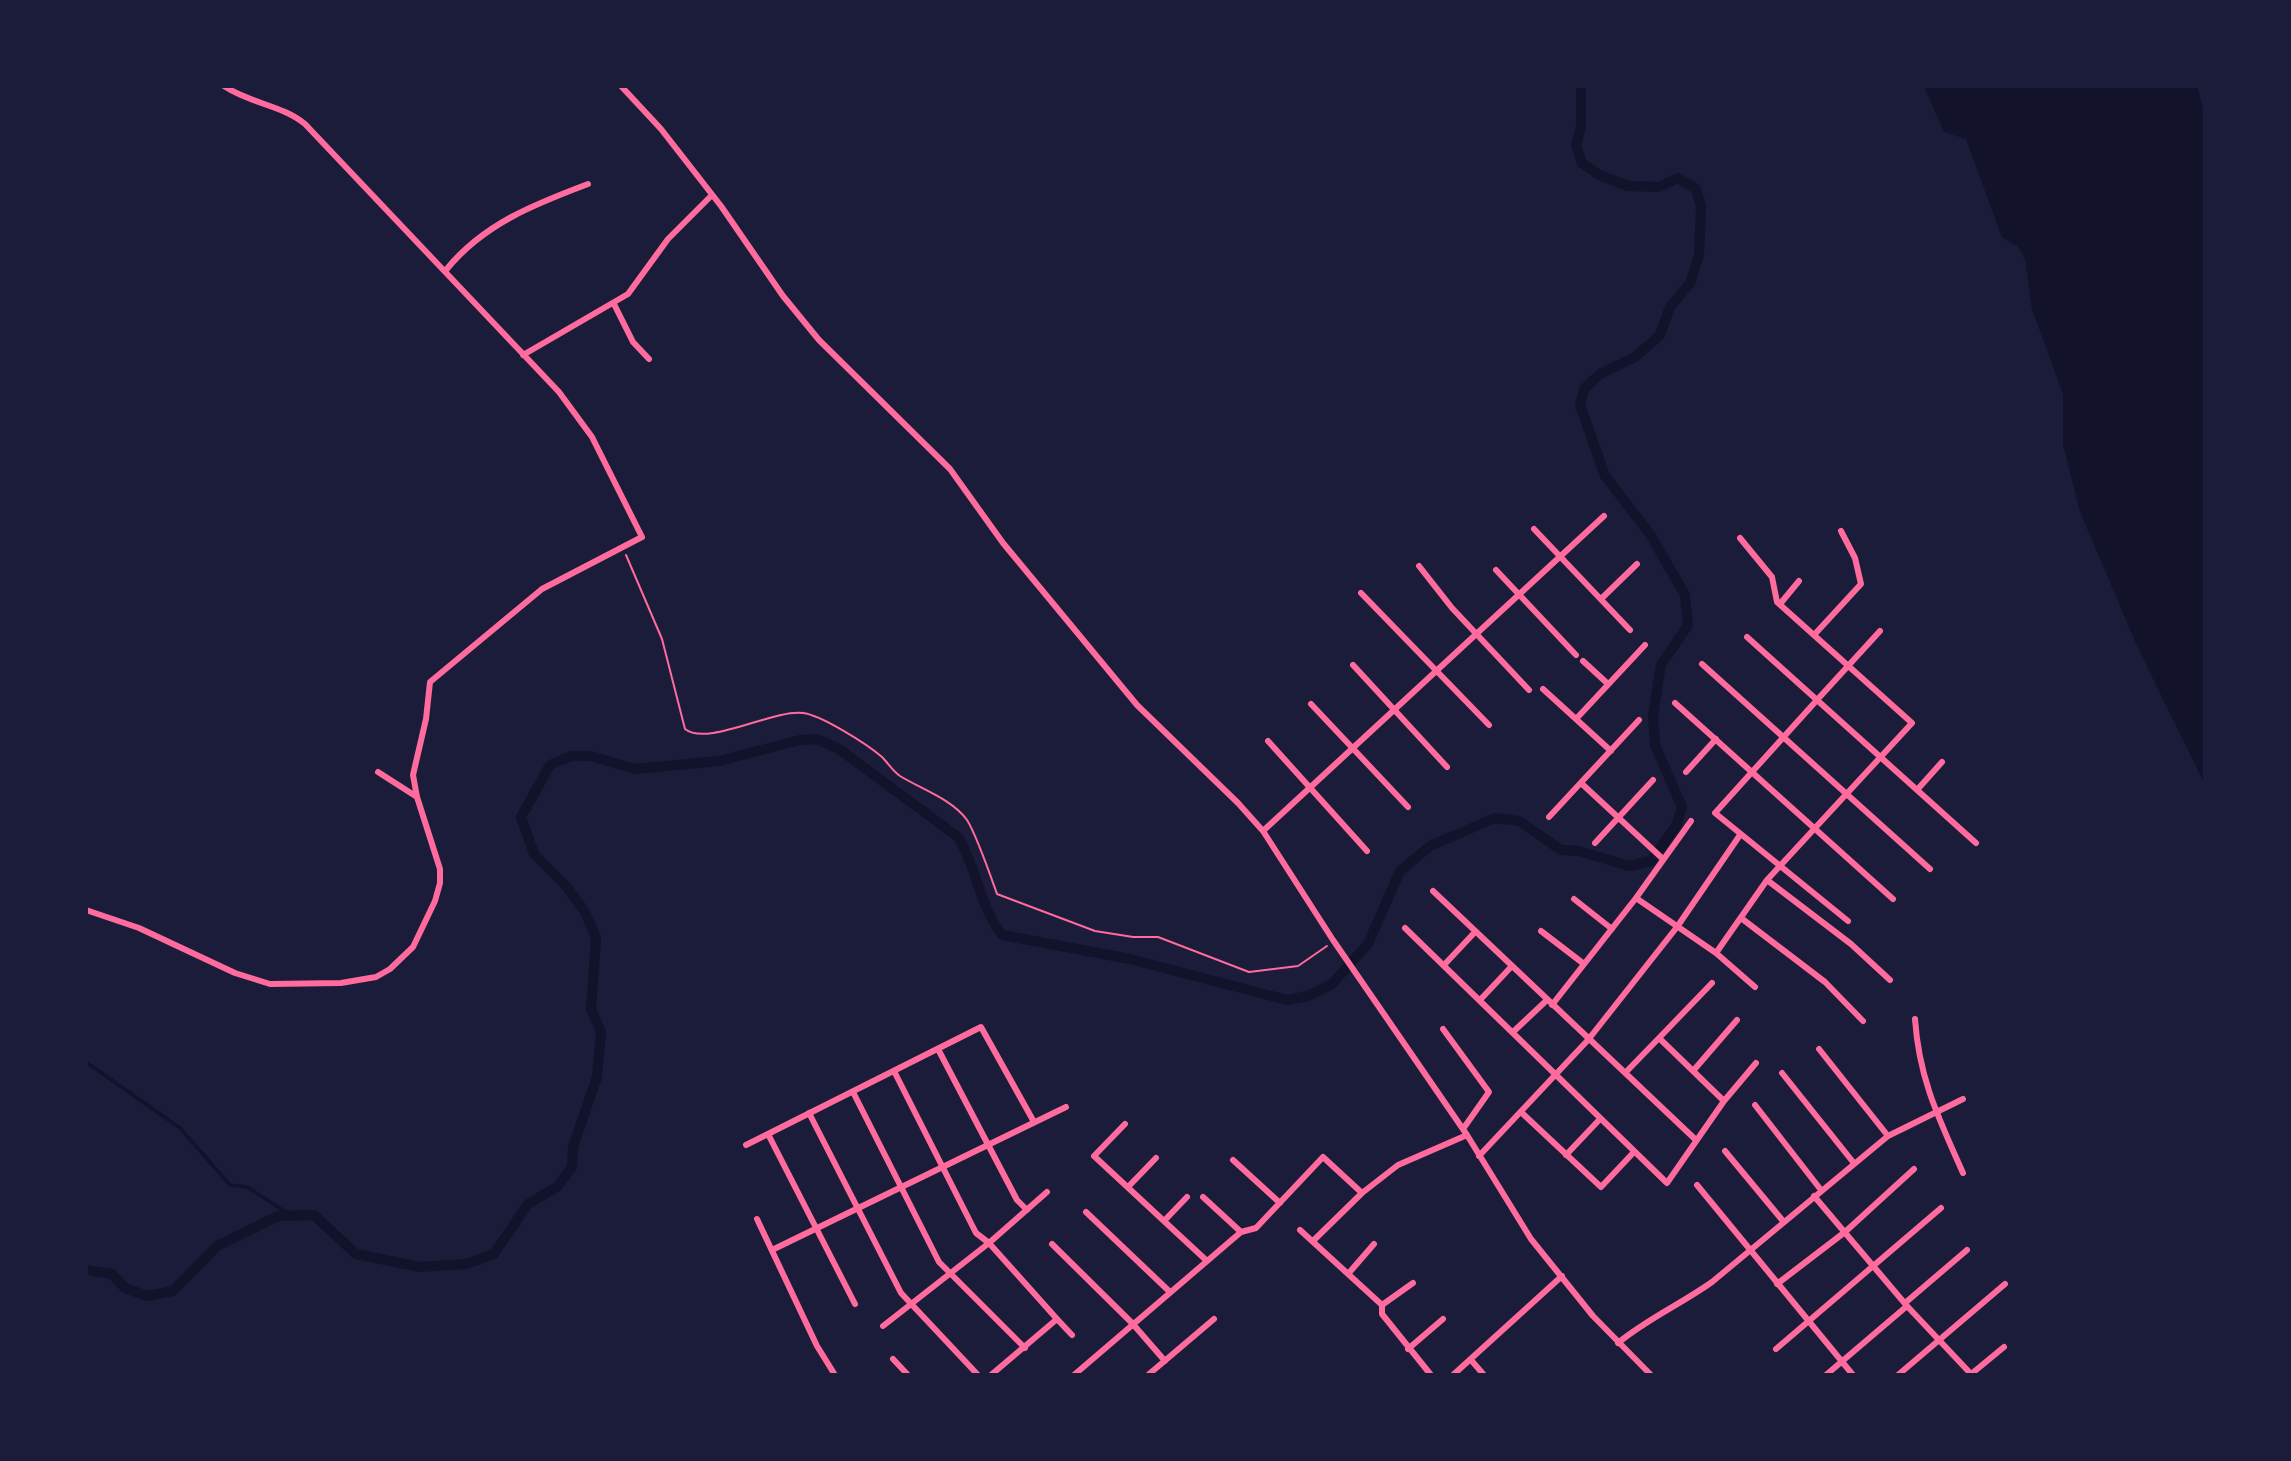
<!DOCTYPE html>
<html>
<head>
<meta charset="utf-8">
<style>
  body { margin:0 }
  #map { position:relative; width:2291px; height:1461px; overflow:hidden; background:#1b1b3a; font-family:Lato,sans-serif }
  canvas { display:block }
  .frame { position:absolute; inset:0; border:88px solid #1b1b3a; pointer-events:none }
</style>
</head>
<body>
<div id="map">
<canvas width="2291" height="1461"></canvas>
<div class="frame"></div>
</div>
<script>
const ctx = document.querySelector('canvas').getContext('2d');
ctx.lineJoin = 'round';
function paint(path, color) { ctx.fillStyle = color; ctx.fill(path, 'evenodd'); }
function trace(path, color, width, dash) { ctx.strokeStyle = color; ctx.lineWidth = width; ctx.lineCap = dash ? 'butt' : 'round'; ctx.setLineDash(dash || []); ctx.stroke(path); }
paint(new Path2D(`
  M 1924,86 L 2197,86 L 2205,116 L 2205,785 L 2138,648 L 2080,512 L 2063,444 L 2063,394 L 2032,309 L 2025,259 L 2018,247 L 2002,237 L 1966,139 L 1944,132 Z`), '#12122b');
trace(new Path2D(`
  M 86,1062 L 180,1128 L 230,1185 L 247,1187 L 292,1216`), '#12122b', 3.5);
trace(new Path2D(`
  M 86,1270 L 112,1274 L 125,1288 L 147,1296 L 173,1291 L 217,1246 L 278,1216 L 314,1215 L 356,1254 L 420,1267 L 466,1264 L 494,1254 L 528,1204 L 557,1187 L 572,1167 L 573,1147 L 597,1077 L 601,1032 L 591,1009 L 596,938 L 585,912 L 567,887 L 534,854 L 521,817 L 550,765 L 571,756 L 591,756 L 635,769 L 719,761 L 800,740 L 817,739 L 839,749 L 958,837 C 977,868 979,905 1002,935 L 1130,959 L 1287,1000 L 1308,996 L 1332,984 L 1368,944 L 1400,871 L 1430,846 L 1495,818 L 1519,821 L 1561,850 L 1579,851 L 1629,866 L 1651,861 L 1676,826 L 1682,807 L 1655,745 L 1653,715 L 1661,665 L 1688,625 L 1685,595 L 1650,534 L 1605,476 L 1580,405 L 1584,389 L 1600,374 L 1635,357 L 1660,335 L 1670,307 L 1690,283 L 1699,255 L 1701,206 L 1696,189 L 1678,178 L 1659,187 L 1628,186 L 1599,175 L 1582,163 L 1576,145 L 1581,127 L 1581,86`), '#12122b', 10);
trace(new Path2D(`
  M 626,555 L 662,639 L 685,729 C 707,747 773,709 803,713 C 821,715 867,744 882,757 C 888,763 893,771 900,776 C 921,789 952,799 967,820 C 976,834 991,877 997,894 L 1095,931 L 1133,937 L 1158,937 L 1249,972 L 1298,966 L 1327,946`), '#ff6b9d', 2);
trace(new Path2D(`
  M 621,86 L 661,129 L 721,206 L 783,296 L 819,340 L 950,469 L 1003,543 L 1137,705 L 1238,803 L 1263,831 L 1333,940 L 1467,1135 L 1531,1239 L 1593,1316 L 1651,1375
  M 446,270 C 483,224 535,204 588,184
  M 614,304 L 633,342 L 649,359
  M 523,355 L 628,294 L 668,239 L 712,195
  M 1534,529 L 1630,630
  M 1419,566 L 1452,608 L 1529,690
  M 1496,570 L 1576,655
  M 1361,593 L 1489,725
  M 1601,599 L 1637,564
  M 1780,604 L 1799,581
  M 1814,635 L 1861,584 L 1855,558 L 1841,531
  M 1747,637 L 1817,700 L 1880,631
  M 1583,661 L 1608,684
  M 1702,664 L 1930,869
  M 1353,665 L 1447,767
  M 1543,689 L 1611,751
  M 1675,703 L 1893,899
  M 1311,704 L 1408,807
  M 1576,719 L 1645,645
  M 1268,741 L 1367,851
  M 378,772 L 417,797
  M 1686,772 L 1716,739
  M 1581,783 L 1663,859
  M 1917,790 L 1942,762
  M 1549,817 L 1639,720
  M 1263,831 L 1604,516
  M 1595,843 L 1653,780
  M 1767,880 L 1851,944 L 1890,980
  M 1433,891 L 1696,1140
  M 1636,898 L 1716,953 L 1755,987
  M 1574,899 L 1612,929
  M 86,910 L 139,928 L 235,973 L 270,984 L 341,983 L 376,977 L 390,969 L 413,947 L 435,901 L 440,883 L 440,869 L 417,797 L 413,775 L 426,719 L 430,682 L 542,589 L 642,537 L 592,437 L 559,392 L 305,124 C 282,105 251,104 224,86
  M 1741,918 L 1825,982 L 1863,1021
  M 1848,921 L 1715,813 L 1817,700 L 1976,843
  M 1405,928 L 1667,1183 L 1724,1101 L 1756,1063
  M 1541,931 L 1584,964
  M 1716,953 L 1767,880 L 1912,723 L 1777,602 L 1772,577 L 1740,538
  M 1444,965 L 1475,932
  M 1712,983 L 1659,1038 L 1724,1101
  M 1480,1000 L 1511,967
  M 1552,1005 L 1636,898 L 1691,821
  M 1915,1019 C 1919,1079 1939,1119 1963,1173
  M 1443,1029 L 1489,1092 L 1463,1129
  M 1513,1032 L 1547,1000
  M 938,1049 L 1017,1200 L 1027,1210
  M 1819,1049 L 1888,1136
  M 894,1071 L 976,1233 L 989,1243 L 1047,1192
  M 1693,1071 L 1737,1020
  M 1626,1072 L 1659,1038
  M 1782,1073 L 1853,1162
  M 853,1092 L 939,1262 L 1025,1348
  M 1755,1105 L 1821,1190
  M 809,1113 L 901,1293 L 978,1375
  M 1522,1113 L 1601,1187 L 1634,1152
  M 1125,1124 L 1094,1156 L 1207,1261
  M 768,1134 L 855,1304
  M 746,1145 L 981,1027 L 1034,1122
  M 1725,1151 L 1783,1221
  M 1566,1155 L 1600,1119
  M 1479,1156 L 1588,1040 L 1677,927 L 1740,835
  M 1233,1160 L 1280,1203
  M 1697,1185 L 1853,1375
  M 1128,1187 L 1156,1158
  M 1814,1196 L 1907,1306 L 1971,1374
  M 1203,1197 L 1241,1232
  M 1086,1212 L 1170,1292
  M 757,1219 L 817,1346 L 835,1375
  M 1164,1221 L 1187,1197
  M 1300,1230 L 1382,1305 L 1382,1314 L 1431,1375
  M 1313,1241 L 1362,1193 L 1398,1165 L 1467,1135
  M 1052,1244 L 1132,1323 L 1165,1361
  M 772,1250 L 1066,1107
  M 1348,1274 L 1374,1244
  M 1777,1284 L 1845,1232 L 1914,1169
  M 1905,1303 L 1967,1250
  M 1382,1305 L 1413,1283
  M 1057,1319 L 1072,1335
  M 883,1326 L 989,1243 L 1057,1319 L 991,1375
  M 1618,1343 C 1647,1319 1681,1304 1712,1282 L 1888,1136 L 1963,1099
  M 1408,1349 L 1443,1319
  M 1776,1349 L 1941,1208
  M 893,1359 L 908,1375
  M 1471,1360 L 1484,1375
  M 1074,1375 L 1241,1232 L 1256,1228 L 1323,1157 L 1362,1193
  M 1148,1375 L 1214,1319
  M 1453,1375 L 1562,1276
  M 1826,1375 L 1907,1306
  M 1898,1375 L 2005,1284
  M 1970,1375 L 2004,1347`), '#ff6b9d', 6);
</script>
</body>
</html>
